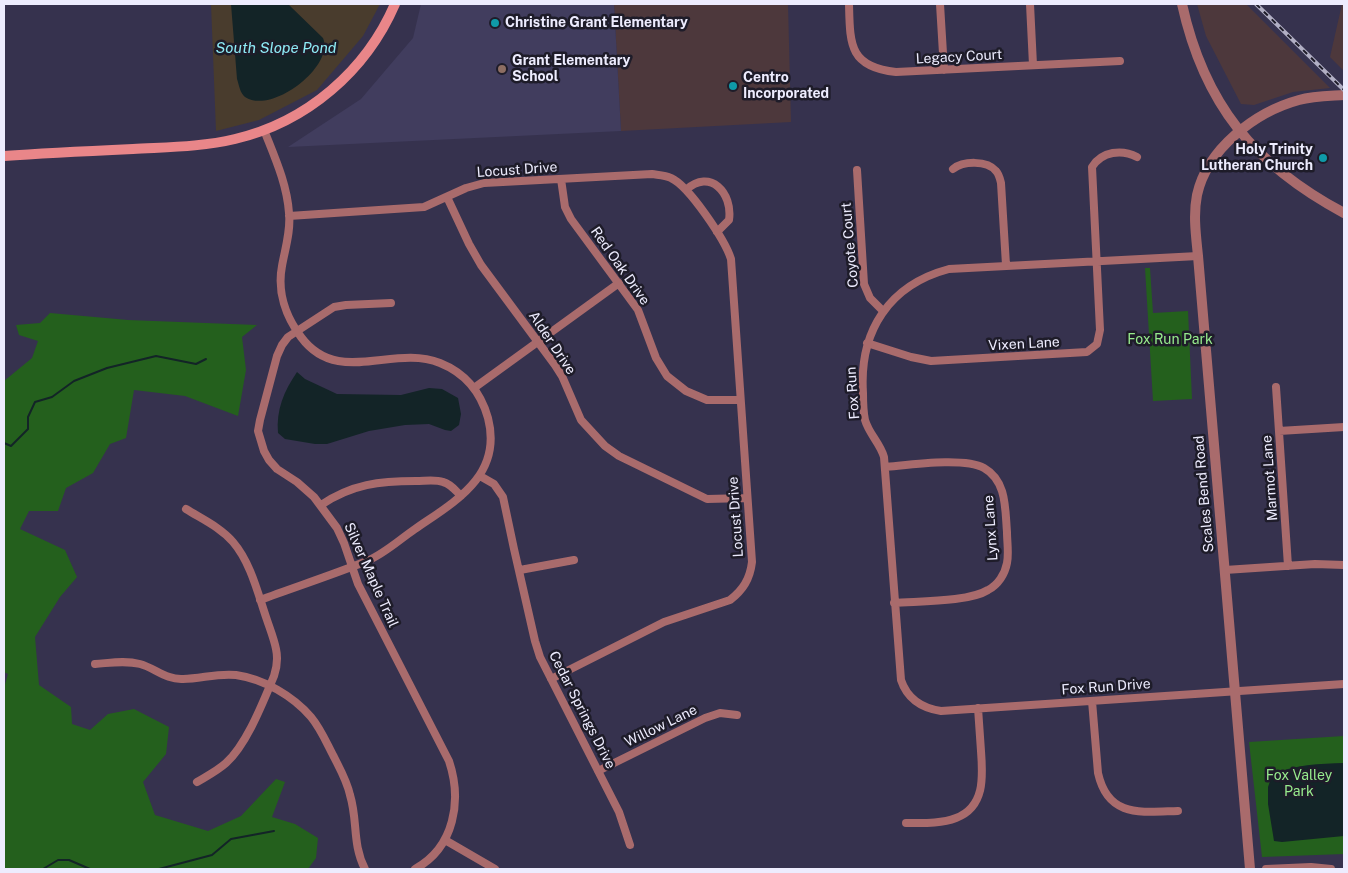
<!DOCTYPE html>
<html>
<head>
<meta charset="utf-8">
<style>
  body { margin:0 }
  #map { position:relative; width:1348px; height:873px; overflow:hidden; background:#36324e; font-family:"Public Sans",sans-serif }
  canvas { display:block }
  .frame { position:absolute; inset:0; border:5px solid #edecfe; pointer-events:none }
</style>
</head>
<body>
<div id="map">
<canvas width="1348" height="873"></canvas>
<div class="frame"></div>
</div>
<script>
const ctx = document.querySelector('canvas').getContext('2d');
ctx.lineJoin = 'round';
function paint(path, color) { ctx.fillStyle = color; ctx.fill(path, 'evenodd'); }
function trace(path, color, width, dash) { ctx.strokeStyle = color; ctx.lineWidth = width; ctx.lineCap = dash ? 'butt' : 'round'; ctx.setLineDash(dash || []); ctx.stroke(path); }
function write(font, color, halo, rows, align = 'center') {
  ctx.font = font + ' "Public Sans",sans-serif'; ctx.lineWidth = 5; ctx.setLineDash([]); ctx.textBaseline = 'middle'; ctx.strokeStyle = halo; ctx.fillStyle = color; for (const [text, x, y, turn = 0] of rows) {
    ctx.save(); ctx.translate(x, y); ctx.rotate((+turn || 0) * Math.PI / 180); ctx.textAlign = isNaN(turn) ? turn : align; if (halo) ctx.strokeText(text, 0, 0); ctx.fillText(text, 0, 0); ctx.restore();
  }
}
paint(new Path2D(`
  M 211,4 L 380,4 L 363,36 L 317,90 L 259,120 L 216,131 Z`), '#493c2d');
paint(new Path2D(`
  M 614,4 L 788,4 L 791,122 L 621,131 Z
  M 1197,4 L 1246,4 L 1330,88 L 1293,92 L 1254,105 L 1241,104 L 1206,36 Z
  M 1342,4 L 1344,4 L 1344,71 L 1330,57 Z`), '#4d383c');
paint(new Path2D(`
  M 421,4 L 614,4 L 621,131 L 288,147 L 361,99 L 413,38 Z`), '#413d5e');
paint(new Path2D(`
  M 1145,268 L 1150,268 L 1153,313 L 1188,311 L 1192,399 L 1153,401 Z
  M 50,313 L 128,320 L 257,325 L 242,337 L 246,370 L 238,416 L 185,396 L 134,390 L 126,438 L 110,444 L 93,473 L 66,488 L 58,511 L 29,511 L 20,529 L 65,550 L 77,577 L 60,597 L 35,637 L 39,685 L 71,707 L 72,724 L 90,730 L 108,714 L 134,709 L 169,727 L 166,754 L 143,782 L 155,815 L 208,831 L 241,816 L 276,779 L 285,782 L 272,817 L 295,824 L 318,838 L 316,858 L 308,869 L 4,869 L 4,688 L 8,674 L 4,672 L 4,381 L 32,358 L 38,341 L 19,335 L 16,325 L 40,323 Z
  M 1344,736 L 1344,854 L 1262,857 L 1249,742 Z`), '#24601d');
paint(new Path2D(`
  M 231,4 L 288,4 L 323,38 C 335,66 272,115 245,97 C 240,93 239,85 237,79 Z
  M 297,372 L 305,379 L 337,394 L 401,395 L 429,388 L 442,389 L 458,398 L 461,414 L 459,425 L 451,431 L 445,430 L 429,424 L 405,425 L 369,431 L 327,444 L 315,444 L 285,439 L 278,433 C 276,410 284,391 297,372 Z
  M 1344,763 L 1344,836 L 1282,842 L 1274,841 L 1268,804 L 1268,787 L 1272,775 C 1294,764 1320,764 1344,763 Z`), '#132427');
trace(new Path2D(`
  M 4,443 L 11,446 L 28,429 L 28,417 L 35,402 L 52,397 L 74,381 L 107,368 L 156,356 L 196,364 L 206,359
  M 43,869 L 58,860 L 69,860 L 90,869
  M 159,869 L 212,855 L 231,839 L 274,831`), '#132427', 2);
trace(new Path2D(`
  M 849,4 C 850,44 849,67 896,72 L 1120,61
  M 940,4 L 944,70
  M 1030,4 L 1033,65
  M 953,169 C 963,161 987,160 996,171 C 999,174 1000,179 1001,183 L 1006,265
  M 857,170 L 864,284 L 870,298 L 883,311
  M 561,179 L 565,207 L 571,219 L 638,310 L 656,358 L 667,376 L 686,391 L 707,400 L 740,400
  M 686,190 C 710,168 733,193 729,220 L 717,232
  M 447,197 L 469,244 L 481,265 L 555,365 L 562,376 L 581,420 L 605,446 L 619,456 L 707,499 L 747,498
  M 289,216 L 424,207 L 466,188 L 484,183 L 652,174 C 658,175 665,175 671,178 C 689,186 725,240 731,259 L 752,562 C 750,579 743,590 730,600 L 664,622 L 551,679
  M 1198,256 L 949,269 C 889,285 859,331 863,393 C 863,402 863,411 865,420 C 869,434 880,443 884,457 L 901,680 C 907,698 921,708 941,711 L 1344,684
  M 391,303 L 346,305 L 334,307 L 288,337 L 282,345 L 277,356 L 260,420 L 258,431 L 264,451 L 269,460 L 277,469 L 297,482 L 314,497 L 337,528 L 344,543 L 358,584 L 449,761 C 462,800 455,847 415,869
  M 867,343 L 911,357 L 931,361 L 1087,352 L 1097,344 L 1100,330 L 1092,167 C 1102,151 1122,149 1137,157
  M 1276,387 L 1288,566
  M 474,388 L 619,283
  M 1279,431 L 1344,427
  M 885,467 C 909,465 964,457 984,468 C 1007,481 1005,509 1007,532 C 1007,542 1009,553 1007,563 C 1005,574 998,585 988,590 C 969,602 919,601 894,603
  M 480,476 L 494,484 L 503,497 L 514,549 L 535,641 L 540,657 L 619,812 L 630,845
  M 321,505 C 352,484 380,481 416,481 C 425,481 435,479 443,482 C 451,484 456,491 461,496
  M 186,509 C 202,519 220,527 233,542 C 251,563 258,594 267,620 C 270,629 274,639 276,649 C 278,658 277,667 274,676 C 263,702 247,744 226,763 C 217,771 207,776 197,782
  M 520,570 L 574,560
  M 1225,570 L 1315,564 L 1344,565
  M 260,600 C 295,587 332,575 367,561 C 384,554 399,540 415,529 C 454,502 503,476 488,418 C 481,393 465,373 440,363 C 393,344 338,387 301,337 C 286,317 277,292 282,266 C 285,249 291,231 289,213 C 287,184 275,158 264,130
  M 95,664 C 110,663 125,660 140,664 C 155,668 166,680 183,679 C 201,679 216,673 236,675 C 264,679 293,696 311,717 C 321,729 327,744 334,757 C 340,769 347,781 350,795 C 358,821 352,844 365,869
  M 1092,701 L 1098,773 C 1108,818 1141,812 1178,811
  M 598,771 L 705,718 L 720,713 L 737,715
  M 906,823 C 922,823 941,824 956,818 C 985,807 983,777 981,751 C 980,737 979,723 978,708
  M 445,840 L 495,869
  M 1266,869 L 1311,867 L 1331,869`), '#a96b6c', 8);
trace(new Path2D(`
  M 1182,4 C 1204,104 1254,165 1344,213
  M 1250,869 L 1198,256 C 1196,236 1193,215 1197,195 C 1207,149 1255,112 1299,100 C 1313,96 1329,96 1344,95`), '#a96b6c', 10);
trace(new Path2D(`
  M 4,156 C 47,153 90,151 133,149 C 167,147 202,147 235,139 C 307,122 366,71 395,4`), '#e98689', 10);
const rail = new Path2D(`
  M 1256,4 L 1344,90`);
trace(rail, '#b1afc4', 4);
trace(rail, '#1e1c29', 2, [5.5]);
for (const [x, y, r, color] of [
  [495,23,5,"#0f9aa8"],
  [502,69,5,"#8d6e63"],
  [733,86,5,"#0f9aa8"],
  [1323,158,5,"#0f9aa8"]
]) { const dot = new Path2D(); dot.arc(x, y, r, 0, 2 * Math.PI); ctx.fillStyle = color; ctx.fill(dot); trace(dot, '#1e1c29', 2); }
write('bold 14px', '#edecfe', '#1e1c29', [
  ["Christine Grant Elementary",505,23],
  ["Grant Elementary",512,61],
  ["School",512,77],
  ["Centro",743,78],
  ["Incorporated",743,94],
  ["Holy Trinity",1313,150,"right"],
  ["Lutheran Church",1313,166,"right"]
], 'left');
write('14px', '#edecfe', '#1e1c29', [
  ["Legacy Court",959,57,-3],
  ["Locust Drive",517,170,-4],
  ["Coyote Court",850,245,-95],
  ["Red Oak Drive",620,266,55],
  ["Alder Drive",552,343,56],
  ["Vixen Lane",1024,344,-3],
  ["Fox Run",853,393,-94],
  ["Marmot Lane",1270,478,-94],
  ["Scales Bend Road",1204,494,-95],
  ["Locust Drive",736,517,-94],
  ["Lynx Lane",991,528,-94],
  ["Silver Maple Trail",371,575,66],
  ["Fox Run Drive",1106,687,-4],
  ["Cedar Springs Drive",582,710,63],
  ["Willow Lane",661,726,-26]
]);
write('14px', '#97eb8d', '#1e1c29', [
  ["Fox Run Park",1170,340],
  ["Fox Valley",1299,776],
  ["Park",1299,792]
]);
write('italic 15px', '#8eebf6', '#1e1c29', [
  ["South Slope Pond",276,48]
]);
</script>
</body>
</html>
